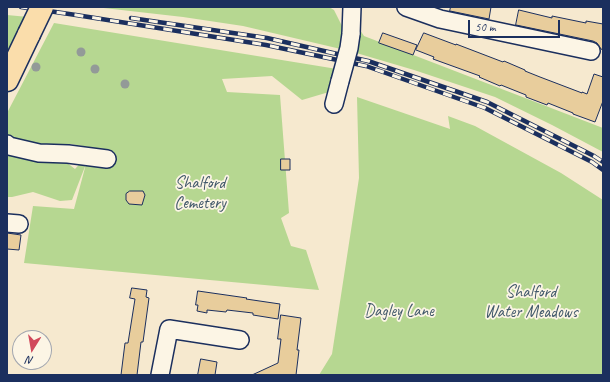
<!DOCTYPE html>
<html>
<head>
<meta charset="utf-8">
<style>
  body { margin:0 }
  #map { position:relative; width:610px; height:382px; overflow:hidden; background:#f6e9cf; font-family:Caveat,sans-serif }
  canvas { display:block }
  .frame { position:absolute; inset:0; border:8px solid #1b2f5e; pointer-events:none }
  .north { position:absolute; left:12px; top:330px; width:40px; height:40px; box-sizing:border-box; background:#fcf5e5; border:1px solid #a2a6af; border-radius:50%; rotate:191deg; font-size:11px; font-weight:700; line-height:16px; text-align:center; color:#1b2f5e }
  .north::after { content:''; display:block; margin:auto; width:14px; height:18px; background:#d1495b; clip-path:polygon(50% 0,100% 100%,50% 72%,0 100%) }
  .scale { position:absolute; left:468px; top:20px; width:92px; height:18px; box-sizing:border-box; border:2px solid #1b2f5e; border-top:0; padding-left:5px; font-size:12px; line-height:14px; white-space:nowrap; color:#1b2f5e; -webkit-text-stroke:3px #fcf5e5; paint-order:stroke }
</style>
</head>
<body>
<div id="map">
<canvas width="610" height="382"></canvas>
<div class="frame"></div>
<div class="north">N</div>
<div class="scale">50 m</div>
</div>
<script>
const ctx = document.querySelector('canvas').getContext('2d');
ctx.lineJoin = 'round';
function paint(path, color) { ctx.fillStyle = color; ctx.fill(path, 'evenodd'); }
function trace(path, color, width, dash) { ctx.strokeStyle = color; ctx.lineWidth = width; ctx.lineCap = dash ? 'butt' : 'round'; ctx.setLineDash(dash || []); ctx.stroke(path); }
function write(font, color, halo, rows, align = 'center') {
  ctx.font = font + ' Caveat,sans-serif'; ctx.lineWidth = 3.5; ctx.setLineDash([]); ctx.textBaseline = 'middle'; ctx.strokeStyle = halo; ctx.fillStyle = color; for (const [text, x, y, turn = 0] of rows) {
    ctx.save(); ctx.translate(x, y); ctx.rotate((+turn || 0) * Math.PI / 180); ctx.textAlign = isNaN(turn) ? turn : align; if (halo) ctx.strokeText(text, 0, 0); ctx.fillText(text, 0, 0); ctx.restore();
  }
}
paint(new Path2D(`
  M 95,7 L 329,7 L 334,10 L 342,26 L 346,40 L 345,50 L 243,26 L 183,17 Z
  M 7,15 L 28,17 L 7,65 Z
  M 54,23 L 337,69 L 329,92 L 302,100 L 272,76 L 222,79 L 227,92 L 280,95 L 289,213 L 281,218 L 291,246 L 306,250 L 319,290 L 24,263 L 33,206 L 74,209 L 86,164 L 72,200 L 60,201 L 33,192 L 12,197 L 7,197 L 7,148 L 62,159 L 75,169 L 85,158 L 87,158 L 89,147 L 71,144 L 34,147 L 7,139 L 7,113 Z
  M 360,30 L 364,36 L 603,128 L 603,152 L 552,125 L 495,97 L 414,70 L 353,52 Z
  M 357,97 L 450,129 L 448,116 L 475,126 L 561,173 L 603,200 L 603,375 L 319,375 L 332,354 L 359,178 Z`), '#b6d791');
const building = new Path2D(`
  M 451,7 L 491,7 L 489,19 L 450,11 Z
  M 519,10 L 552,18 L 552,16 L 586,23 L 586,21 L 603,24 L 603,50 L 601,49 L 597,43 L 593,41 L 516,25 Z
  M 383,33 L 417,45 L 413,55 L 379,43 Z
  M 424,33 L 456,45 L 456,44 L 503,62 L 504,61 L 525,70 L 525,71 L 540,77 L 582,93 L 582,92 L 587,94 L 594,74 L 603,77 L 603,101 L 595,122 L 573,114 L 573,113 L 548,103 L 547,105 L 526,97 L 526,95 L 501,85 L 500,86 L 479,77 L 480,76 L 433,59 L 434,57 L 416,50 Z
  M 281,159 L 290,159 L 290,170 L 281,170 Z
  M 130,191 L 143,191 L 145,195 L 142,205 L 129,204 L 126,200 L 126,194 Z
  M 7,233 L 21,235 L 19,250 L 7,249 Z
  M 132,288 L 147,290 L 146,297 L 149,298 L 143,342 L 141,342 L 137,375 L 121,375 L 125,343 L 128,343 L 135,299 L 130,298 Z
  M 198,291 L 247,298 L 246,299 L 280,304 L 278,319 L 253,315 L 253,313 L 227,310 L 226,312 L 207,310 L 207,313 L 197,311 L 198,305 L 196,305 Z
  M 281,315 L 301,318 L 297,350 L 299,350 L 296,375 L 252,375 L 278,363 L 281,339 L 278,339 Z
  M 201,359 L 217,362 L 215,375 L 198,375 Z`);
paint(building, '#e8cd9c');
trace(building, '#1b2f5e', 1);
const minor = new Path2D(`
  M 406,7 L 440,19 L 591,51
  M 351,34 L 352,7
  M 334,104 L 340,81
  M 7,144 L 9,146 L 39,153 L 68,154 L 107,159
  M 7,223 L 19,224
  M 160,375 L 169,329 L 240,340`);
const major = new Path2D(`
  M 7,80 L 29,34`);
trace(minor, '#1b2f5e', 20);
trace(major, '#1b2f5e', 25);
trace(minor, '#fcf5e5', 17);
trace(major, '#faddab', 22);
const rail = new Path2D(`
  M 21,7 L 76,15 L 266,45 L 366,66 L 485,108 L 592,162 L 603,170
  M 131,18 L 267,38 L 368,61 L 487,102 L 594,156 L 603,162`);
trace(rail, '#1b2f5e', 4.5);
trace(rail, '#fcf5e5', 3, [9]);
const minorBridge = new Path2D(`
  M 340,81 L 349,48 L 351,34`);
const majorBridge = new Path2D(`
  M 29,34 L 42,7`);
trace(minorBridge, '#1b2f5e', 20, []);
trace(majorBridge, '#1b2f5e', 25, []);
trace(minorBridge, '#fcf5e5', 17);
trace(majorBridge, '#faddab', 22);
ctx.fillStyle = '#939a98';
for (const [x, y] of [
  [81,52],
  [36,67],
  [95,69],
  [125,84]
]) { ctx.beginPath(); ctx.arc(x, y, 4.5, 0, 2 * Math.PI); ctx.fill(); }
write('17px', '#42596b', '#fcf5e5', [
  ["Shalford",200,184],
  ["Cemetery",200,204],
  ["Shalford",531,293],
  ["Water Meadows",531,313],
  ["Dagley Lane",399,312]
]);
</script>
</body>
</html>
